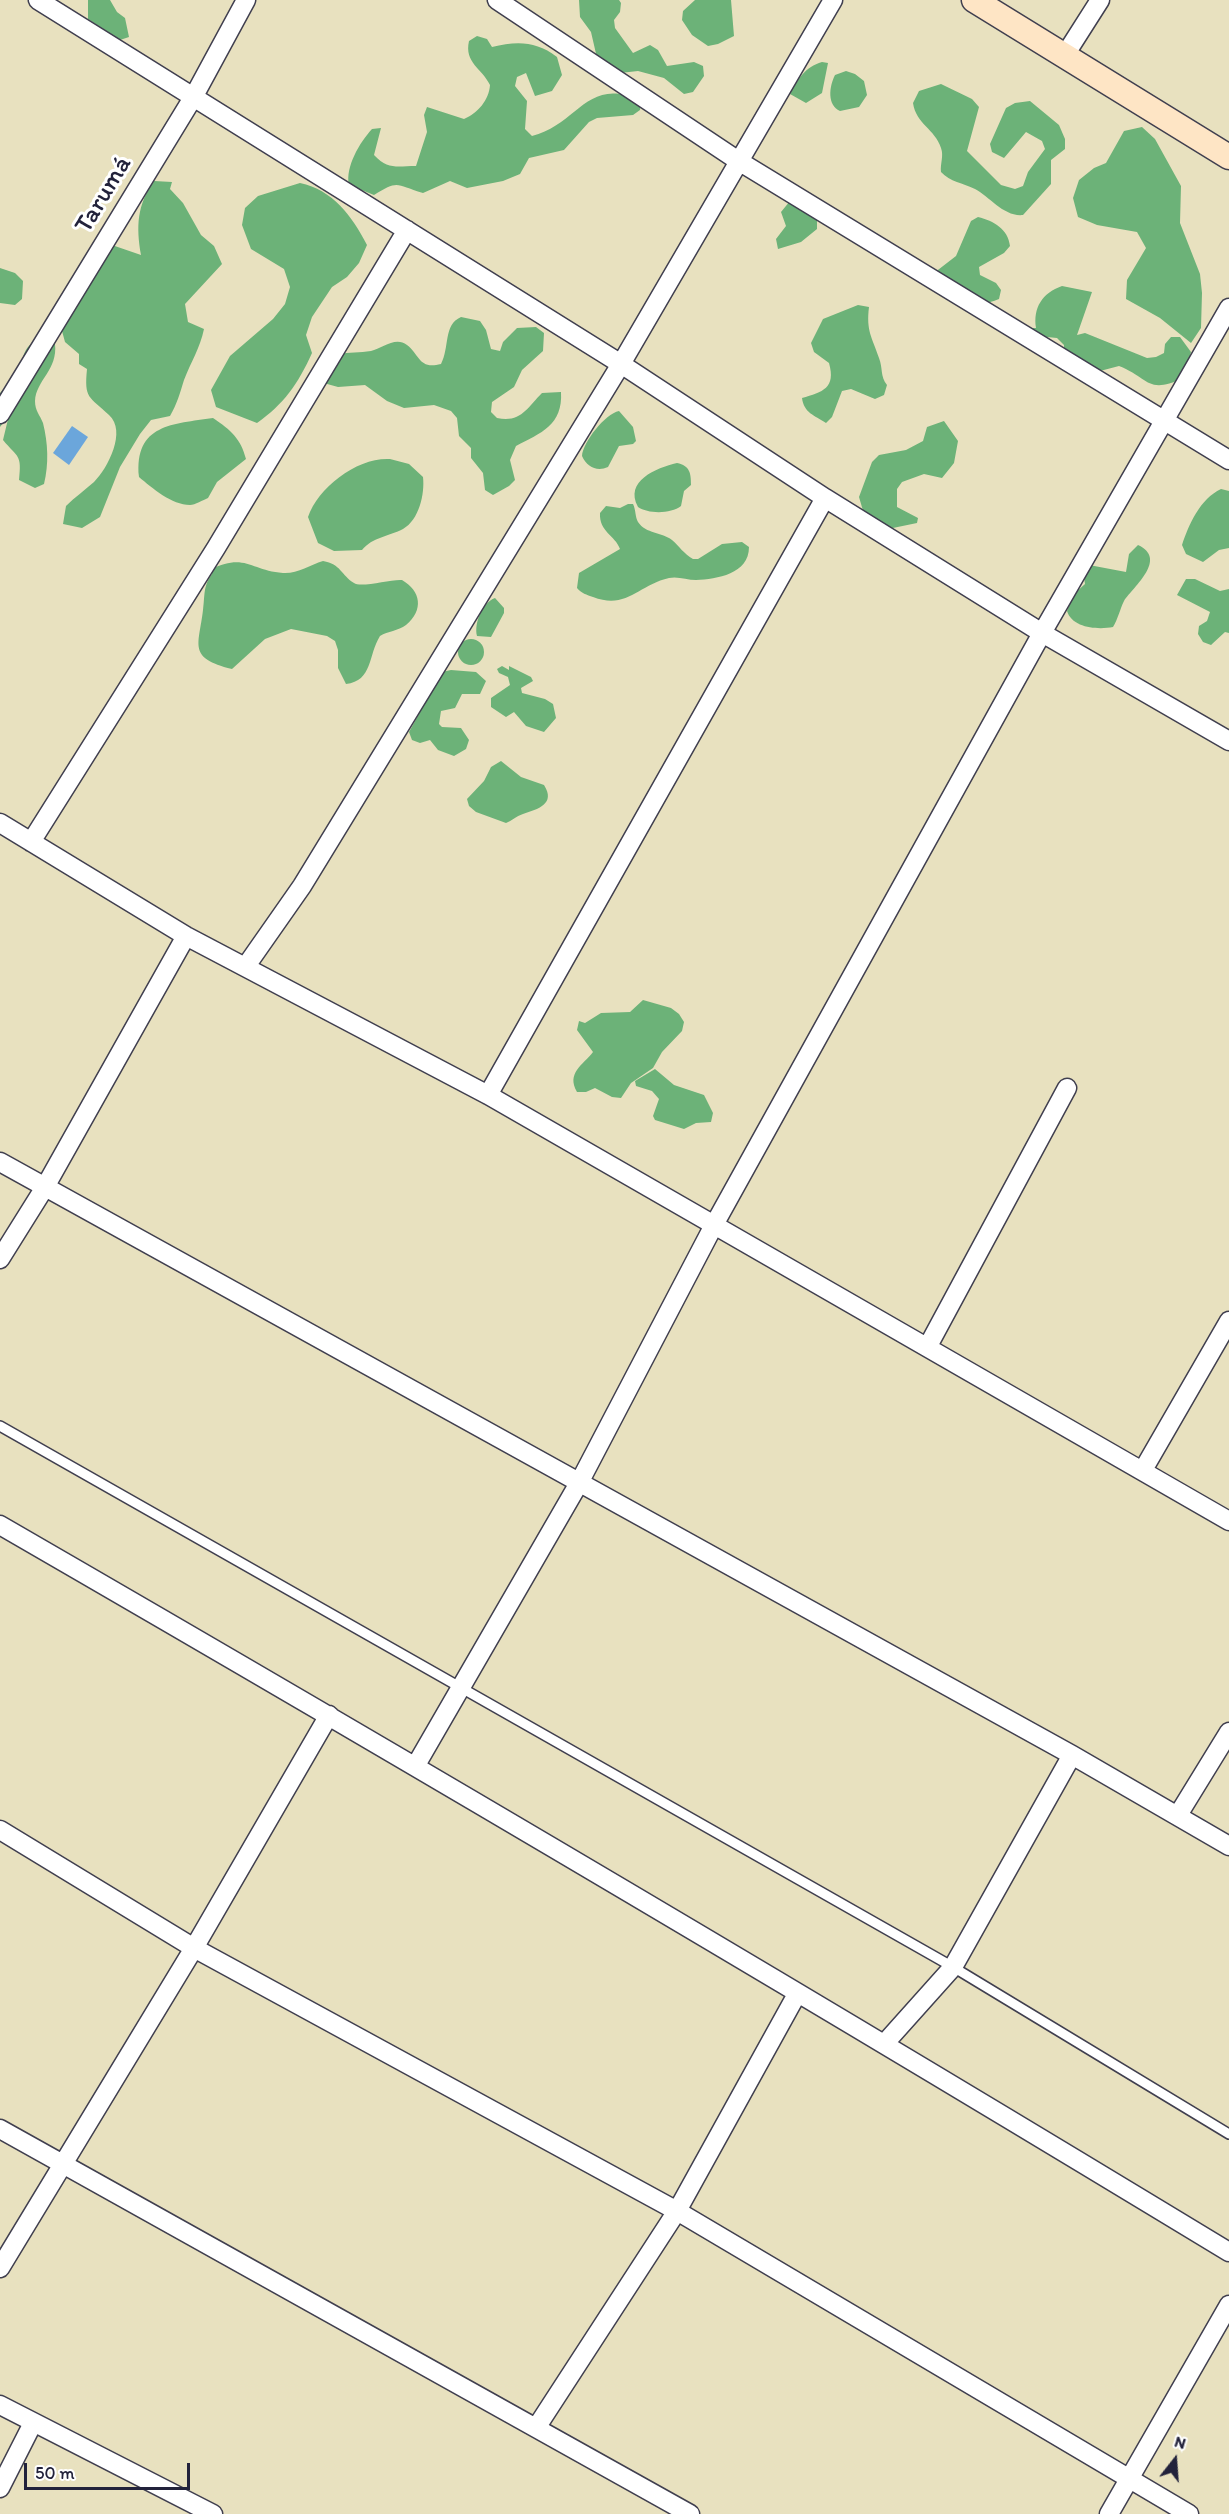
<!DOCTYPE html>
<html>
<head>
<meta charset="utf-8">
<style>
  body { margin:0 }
  #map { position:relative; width:1229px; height:2514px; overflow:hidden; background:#e8e1bf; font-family:Itim,sans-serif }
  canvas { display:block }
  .north { position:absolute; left:1145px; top:2430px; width:60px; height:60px; -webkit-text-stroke:4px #fff; paint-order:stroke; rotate:17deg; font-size:16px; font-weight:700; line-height:24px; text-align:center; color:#22223b }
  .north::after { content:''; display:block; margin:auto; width:21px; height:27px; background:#22223b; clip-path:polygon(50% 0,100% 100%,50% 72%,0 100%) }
  .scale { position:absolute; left:24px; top:2463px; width:166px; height:27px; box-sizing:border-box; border:3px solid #22223b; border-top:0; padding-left:8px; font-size:18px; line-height:21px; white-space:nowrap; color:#22223b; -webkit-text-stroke:4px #fff; paint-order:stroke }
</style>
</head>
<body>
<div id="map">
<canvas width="1229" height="2514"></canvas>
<div class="north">N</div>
<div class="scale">50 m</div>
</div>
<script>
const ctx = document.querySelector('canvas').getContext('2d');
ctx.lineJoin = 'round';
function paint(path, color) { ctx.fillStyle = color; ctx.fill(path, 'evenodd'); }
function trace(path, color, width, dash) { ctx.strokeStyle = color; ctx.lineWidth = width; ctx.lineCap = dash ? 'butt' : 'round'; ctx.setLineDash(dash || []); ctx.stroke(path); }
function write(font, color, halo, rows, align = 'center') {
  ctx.font = font + ' Itim,sans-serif'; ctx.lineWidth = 6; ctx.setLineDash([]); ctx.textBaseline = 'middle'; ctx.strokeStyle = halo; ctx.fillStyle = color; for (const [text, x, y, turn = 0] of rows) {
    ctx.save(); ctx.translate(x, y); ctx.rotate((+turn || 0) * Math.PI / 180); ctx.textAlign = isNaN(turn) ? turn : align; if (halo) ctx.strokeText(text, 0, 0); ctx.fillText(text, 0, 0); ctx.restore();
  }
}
paint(new Path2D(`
  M 88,0 L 110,0 L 117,12 L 125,18 L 129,37 L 120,40 L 88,19 Z
  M 579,0 L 619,0 L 621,3 L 620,12 L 614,20 L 615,28 L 633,53 L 650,45 L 658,50 L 667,66 L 694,62 L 703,66 L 704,76 L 693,92 L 684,94 L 664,78 L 638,71 L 620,73 L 597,58 L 591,32 L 580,17 Z
  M 695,0 L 731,0 L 734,36 L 718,44 L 708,46 L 692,35 L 682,20 L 683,11 Z
  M 477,36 L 487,39 L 492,47 C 517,41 536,41 557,57 L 562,75 L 552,91 L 535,96 L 526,73 L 517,77 L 515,86 L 527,101 L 525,129 L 532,136 C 578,125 587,75 641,101 L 640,110 L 633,115 L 597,118 L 589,122 L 564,150 L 529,158 L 520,174 L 503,181 L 467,188 L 450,181 L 423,193 C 396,185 399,179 374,195 L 349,185 C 345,167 360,142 372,129 L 381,128 L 374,155 C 388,170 397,166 416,166 L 427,132 L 424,115 L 427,107 L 464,119 C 478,113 489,100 490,85 C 482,68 464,63 469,41 Z
  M 822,62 L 828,63 L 822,93 L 806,103 L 790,94 C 798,79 805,67 822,62 Z
  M 846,71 L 855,74 L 864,81 L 867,95 L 859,107 L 840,111 C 827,105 829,87 835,75 Z
  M 941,84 L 972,99 L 979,107 L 967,151 L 1001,185 L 1015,189 L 1023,186 L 1028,172 L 1045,149 L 1042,141 L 1026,132 L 1004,158 L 992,152 L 990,144 L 1006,108 L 1015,103 L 1030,101 L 1059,125 L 1065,139 L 1065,149 L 1051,160 L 1051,184 L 1023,215 C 1004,217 990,197 975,189 C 963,183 950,182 941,172 C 940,164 944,156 941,148 C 935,129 916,124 913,103 L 919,91 Z
  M 1142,127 L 1155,139 L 1181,186 L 1180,223 L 1200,274 L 1202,293 L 1201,328 L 1191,343 L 1160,318 L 1126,299 L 1127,280 L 1146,248 L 1137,232 L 1097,225 L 1078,217 L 1073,198 L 1079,180 L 1094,168 L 1106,163 L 1124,131 Z
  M 154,181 L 172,182 L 170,189 L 183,203 L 201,235 L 214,246 L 222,264 L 185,304 L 188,322 L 204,329 C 200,348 191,362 184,380 C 180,393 177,404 170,416 L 151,420 L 140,434 L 120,467 L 100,517 L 82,528 L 63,524 L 66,506 C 75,497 85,490 94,482 C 108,468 127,431 109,415 C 89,396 84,399 87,369 L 79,364 L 79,354 L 65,342 L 59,320 L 109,244 L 141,255 C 136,226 137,205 154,181 Z
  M 300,183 C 333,190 352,216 367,245 L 359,263 L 347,277 L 332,287 L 312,317 L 306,335 L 312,353 C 298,384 284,404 257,423 L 216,407 L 211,390 L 230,356 L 273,319 L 285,304 L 290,287 L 284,269 L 251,249 L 242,225 L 245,208 L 258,196 Z
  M 790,201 L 817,216 L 817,229 L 801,242 L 778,249 L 776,239 L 786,226 L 781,212 Z
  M 978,217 C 994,221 1008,229 1010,246 L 1004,253 L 979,267 L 980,275 L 996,283 L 1001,290 L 999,299 C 970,312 955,290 934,273 L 956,256 L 971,221 Z
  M 0,268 L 15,273 L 23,281 L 22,299 L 15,305 L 0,303 Z
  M 1062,286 L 1092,292 L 1077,335 L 1085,333 L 1147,358 L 1156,357 L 1164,353 L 1165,344 L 1171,337 L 1180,337 L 1191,352 L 1184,378 C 1146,395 1150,378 1119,366 L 1100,371 L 1064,354 L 1064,345 L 1057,338 L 1037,336 L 1032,328 L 1036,328 C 1033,308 1042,293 1062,286 Z
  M 858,305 L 869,307 C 866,331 872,337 879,358 C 883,368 880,376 887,385 L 884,395 L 875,399 L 851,389 L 842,391 L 832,417 L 826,423 C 814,415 804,413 802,398 C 823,392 836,388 829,363 L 814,352 L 811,343 L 823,319 Z
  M 461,317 L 480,321 L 486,330 L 491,349 L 500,351 L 503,342 L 517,328 L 536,327 L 544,333 L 543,351 L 522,370 L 514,387 L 492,402 L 491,412 L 497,418 C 521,423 527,408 542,393 L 561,392 C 563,425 541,433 516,446 L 510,460 L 515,480 L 509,486 L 493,495 L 485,490 L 483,473 L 471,458 L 471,448 L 459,436 L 457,418 L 451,411 L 434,405 L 404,408 L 387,401 L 365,385 L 338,387 L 320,382 L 338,354 C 349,352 360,353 371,351 C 382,349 395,336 407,345 C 420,355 419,370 441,364 C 450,347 443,325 461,317 Z
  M 47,338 L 55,344 C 58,370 36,380 35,401 C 35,411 40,415 43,423 C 48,443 49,464 44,484 L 35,488 L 19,480 C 22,454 18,458 3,440 L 9,415 L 0,427 L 0,393 C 4,388 10,384 14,379 C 26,360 19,342 47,338 Z
  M 619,411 L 633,427 L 636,441 L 633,444 L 619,446 L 608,467 C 597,472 587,467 582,456 C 583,442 605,414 619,411 Z
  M 213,418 C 231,430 241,439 246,459 L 217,482 L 208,498 C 203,500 195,505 190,505 C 172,505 152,488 139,477 C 134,424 173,424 213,418 Z
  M 944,421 L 958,441 L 954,463 L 942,478 L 924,474 L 902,482 L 897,489 L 897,507 L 918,518 L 917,523 L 888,529 L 866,521 L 859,497 L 872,462 L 879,455 L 906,450 L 923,441 L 927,427 Z
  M 390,459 L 409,464 L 423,477 C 425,494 419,520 403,529 C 387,537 373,537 362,550 L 334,551 L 318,543 L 308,517 C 318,487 358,457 390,459 Z
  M 677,463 C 690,466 691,473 691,485 L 684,491 L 681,506 C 671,514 648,514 638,507 C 624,481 656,468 677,463 Z
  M 1221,489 L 1229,491 L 1229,548 L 1219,550 L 1203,562 L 1186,554 L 1182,545 C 1189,524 1200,499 1221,489 Z
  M 628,504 L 633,504 C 636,510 635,517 638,522 C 646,534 662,532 672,540 C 679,546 684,554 693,559 L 698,559 L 722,544 L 742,542 L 749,547 C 749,574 717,579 696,580 C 687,580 678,576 669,578 C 638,585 627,610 593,597 C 587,595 581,593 577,588 L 579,573 L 620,549 C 615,535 599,532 600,513 L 606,506 L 620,508 Z
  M 1138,545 C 1168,559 1134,586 1124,601 C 1120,609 1118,619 1113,627 C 1098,630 1072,628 1067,611 L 1074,594 L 1085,584 L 1083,571 L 1089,565 L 1126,572 L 1129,554 Z
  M 323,561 C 341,564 341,575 354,583 C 361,588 391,579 402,580 C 421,591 424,610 406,625 C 398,631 388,631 380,636 C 368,655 373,681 346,684 L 338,668 L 338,650 L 335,641 L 327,636 L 291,629 L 265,639 L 232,669 C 187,658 199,645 203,610 C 205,595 203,586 212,574 L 210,570 C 245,552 251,571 283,573 C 297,574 310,565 323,561 Z
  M 1186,579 L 1195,579 L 1220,591 L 1229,589 L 1229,633 L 1225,632 L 1211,645 L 1203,642 L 1198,634 L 1199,626 L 1207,621 L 1210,612 L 1177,595 Z
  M 495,598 L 504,608 L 504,613 L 491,637 L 477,636 C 474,623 482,603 495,598 Z
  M458 652a13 13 0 1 1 26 0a13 13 0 1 1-26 0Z
  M 502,666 L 509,670 L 509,666 L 531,677 L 533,681 L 521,688 L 522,693 L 545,699 L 553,704 L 556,718 L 544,732 L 526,726 L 514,712 L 506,717 L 491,707 L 491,698 L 510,685 L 508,677 L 499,673 L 497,669 Z
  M 451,670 L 476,672 L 486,681 L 480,694 L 462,694 L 455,708 L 441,711 L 439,724 L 442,727 L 461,728 L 469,740 L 466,749 L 454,756 L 438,750 L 430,740 L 420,743 L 412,740 L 409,732 L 442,672 Z
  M 501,761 L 521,777 L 544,785 C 556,804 538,809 523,814 C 516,816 512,821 506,823 L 476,812 L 469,806 L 467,799 L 484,781 L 491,767 Z
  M 643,1000 L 671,1008 L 679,1014 L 684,1022 L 682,1031 L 662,1052 L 653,1068 L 631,1083 L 621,1098 L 612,1097 L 595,1088 L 586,1092 L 577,1092 C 566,1073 583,1065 593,1052 L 577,1030 L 579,1021 L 585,1023 L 601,1013 L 630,1012 Z
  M 655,1069 L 674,1085 L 704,1095 L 713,1113 L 711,1122 L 696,1123 L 684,1129 L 655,1120 L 653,1116 L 659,1099 L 652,1091 L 636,1086 L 635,1081 Z`), '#6cb278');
paint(new Path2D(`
  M 72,426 L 88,437 L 69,465 L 53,453 Z`), '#6ba6db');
const lane = new Path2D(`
  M 0,1426 L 953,1967 L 1229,2134`);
const street = new Path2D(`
  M 38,0 L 621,364 L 825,498 L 1042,633 L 1229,741
  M 497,0 L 737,160 L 1229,460
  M 1065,55 L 1100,0
  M 0,414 L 194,96 L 246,0
  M 0,823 L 186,936 L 488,1095 L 1229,1521
  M 31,842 L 216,548 L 407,230
  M 246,966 L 302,886 L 621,364 L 833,0
  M 488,1095 L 825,498
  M 0,1162 L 1072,1755 L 1229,1846
  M 0,1259 L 45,1187 L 186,936
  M 928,1346 L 1067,1088
  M 1143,1470 L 1229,1321
  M 0,1525 C 412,1763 822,2005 1229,2252
  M 416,1765 L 579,1483 L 714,1225 L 1042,633 L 1229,308
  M 1178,1815 L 1229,1732
  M 0,1830 L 194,1948 L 677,2211 L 1189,2514
  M 885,2043 L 953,1967 L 1072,1755
  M 0,2129 L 690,2514
  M 0,2268 L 194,1948 L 329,1715
  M 0,2405 L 213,2514
  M 536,2428 L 677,2211 L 797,1994
  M 0,2488 L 33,2423
  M 1109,2514 L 1229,2305`);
const secondary = new Path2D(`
  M 974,0 L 1229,157`);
trace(lane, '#403f4f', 12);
trace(street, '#403f4f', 21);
trace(secondary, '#403f4f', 27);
trace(lane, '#fff', 9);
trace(street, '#fff', 18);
trace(secondary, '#fee5c5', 24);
write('26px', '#22223b', '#fff', [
  ["Tarumá",104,195,-59]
]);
</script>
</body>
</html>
